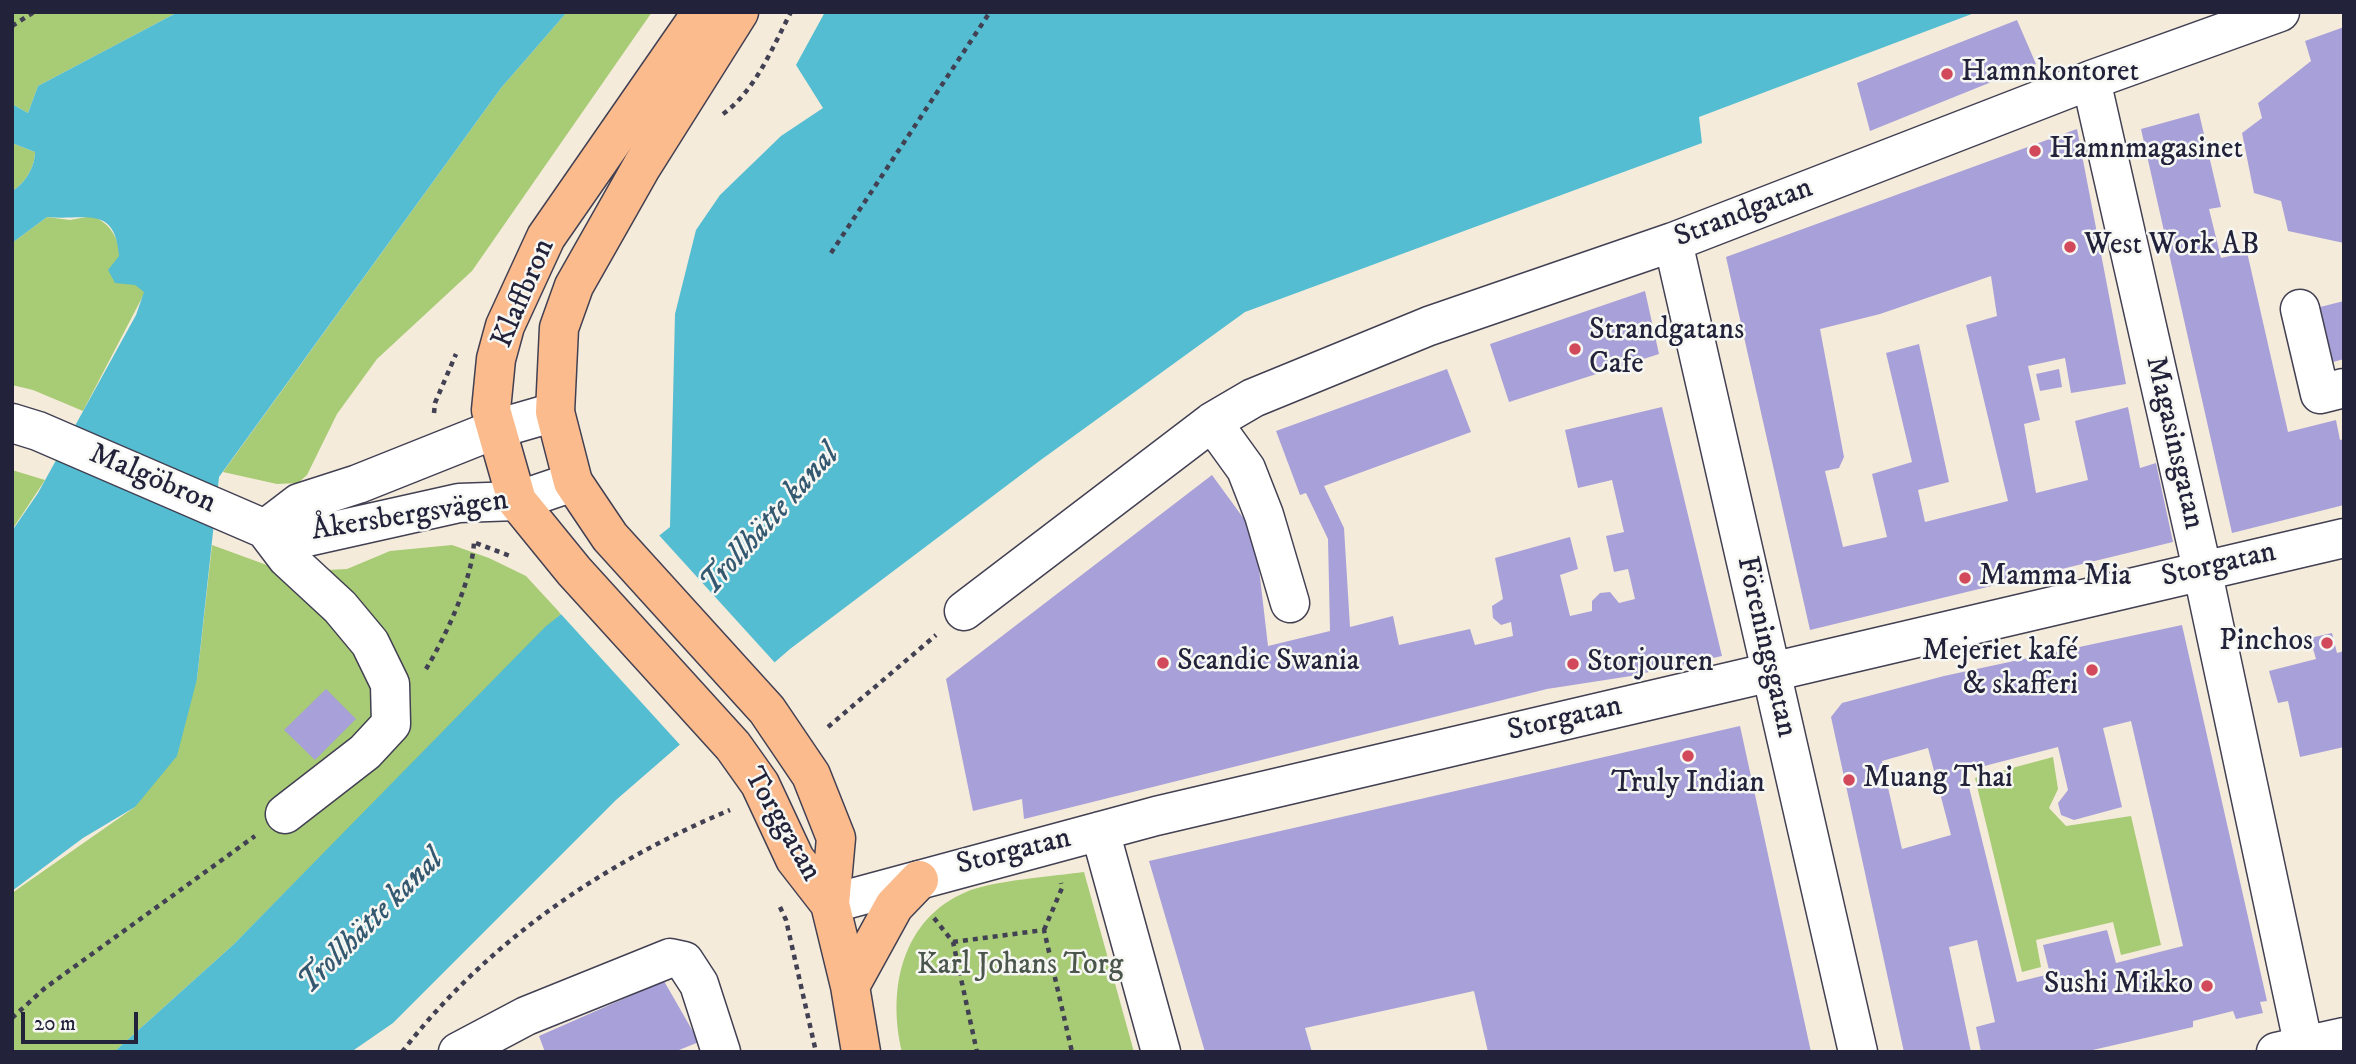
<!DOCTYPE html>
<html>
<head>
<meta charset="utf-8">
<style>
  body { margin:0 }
  #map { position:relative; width:2356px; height:1064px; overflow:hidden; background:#f5ebdb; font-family:"IM FELL DW Pica",serif }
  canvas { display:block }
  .frame { position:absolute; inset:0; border:14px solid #22223b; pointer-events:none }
  .scale { position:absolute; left:21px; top:1012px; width:117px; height:32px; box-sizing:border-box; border:4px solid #22223b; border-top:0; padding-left:9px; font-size:21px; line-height:24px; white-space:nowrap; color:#22223b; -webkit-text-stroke:5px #f6f6f2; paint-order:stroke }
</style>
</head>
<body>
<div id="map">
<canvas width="2356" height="1064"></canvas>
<div class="frame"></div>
<div class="scale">20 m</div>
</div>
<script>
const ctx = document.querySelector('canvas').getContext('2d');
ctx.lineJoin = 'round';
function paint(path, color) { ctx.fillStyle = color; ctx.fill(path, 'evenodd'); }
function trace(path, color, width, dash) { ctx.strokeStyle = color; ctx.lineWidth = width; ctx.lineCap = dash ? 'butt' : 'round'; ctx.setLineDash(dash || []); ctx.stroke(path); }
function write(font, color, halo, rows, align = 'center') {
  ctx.font = font + ' "IM FELL DW Pica",serif'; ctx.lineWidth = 5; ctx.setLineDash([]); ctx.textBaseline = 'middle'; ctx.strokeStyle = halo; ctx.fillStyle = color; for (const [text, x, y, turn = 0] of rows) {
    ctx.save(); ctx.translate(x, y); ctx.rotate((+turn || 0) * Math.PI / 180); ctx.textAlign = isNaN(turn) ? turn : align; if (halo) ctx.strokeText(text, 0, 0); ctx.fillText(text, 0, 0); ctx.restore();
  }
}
paint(new Path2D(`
  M 12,12 L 178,12 L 38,86 L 28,113 L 12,104 Z
  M 567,12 L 652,12 L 472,271 L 377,359 L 337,414 L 307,475 L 298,483 L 277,484 L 223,472 L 501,88 Z
  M 12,143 L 35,152 C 35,167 25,184 12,191 Z
  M 92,216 C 130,231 112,269 145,292 L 83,411 L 33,390 L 12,385 L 12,243 L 47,217 L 70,220 Z
  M 12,470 L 45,480 L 12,530 Z
  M 212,545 L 286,572 L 347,569 L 390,551 L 452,545 L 489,558 L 526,576 L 561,614 L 234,944 L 114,1052 L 12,1052 L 12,893 L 135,807 L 197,679 Z
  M 2053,757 L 2058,789 L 2049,808 L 2066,826 L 2131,816 L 2161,945 L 2121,955 L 2113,922 L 2036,940 L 2041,967 L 2022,972 L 1975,778 Z
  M 1084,872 L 1134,1052 L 902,1052 C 887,989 902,919 966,892 C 990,881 1054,876 1084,872 Z`), '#a8cb75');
paint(new Path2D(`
  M 178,12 L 567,12 L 501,88 L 219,477 L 197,679 L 177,756 L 135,807 L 83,838 L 12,891 L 12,531 L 38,493 L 136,315 L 144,292 L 135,285 L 115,283 L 108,270 L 119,256 C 115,204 85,221 47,217 L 12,243 L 12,191 C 25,184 35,167 35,152 L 12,143 L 12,104 L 28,113 L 38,86 Z
  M 825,12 L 1977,12 L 1699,117 L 1702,143 L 1245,312 L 1038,462 L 790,649 L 616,800 L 393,1023 L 351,1052 L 114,1052 L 234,944 L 545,627 L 670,527 L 675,314 L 696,230 L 720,195 L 781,136 L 823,108 L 796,65 Z`), '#54bdd1');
paint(new Path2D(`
  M 657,533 L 777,665 L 682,747 L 559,612 Z`), '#f5ebdb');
paint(new Path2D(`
  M 2017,20 L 2036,64 L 1870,131 L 1857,83 Z
  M 2344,27 L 2344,243 L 2288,231 L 2281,201 L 2254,193 L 2242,133 L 2262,118 L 2258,103 L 2311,61 L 2305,41 Z
  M 2199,113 L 2221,207 L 2209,209 L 2221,258 L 2247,252 L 2288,432 L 2336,420 L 2340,440 L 2344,439 L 2344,505 L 2232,533 L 2141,129 Z
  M 2077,129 L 2126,384 L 2071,393 L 2065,358 L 2028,366 L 2040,420 L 2024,424 L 2036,493 L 2088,480 L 2075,421 L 2128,407 L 2140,468 L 2156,463 L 2173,542 L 1810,630 L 1726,257 ZM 1991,276 L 1997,316 L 1966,325 L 2008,501 L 1925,522 L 1918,490 L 1949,482 L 1919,344 L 1886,353 L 1912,462 L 1872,474 L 1887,537 L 1843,547 L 1825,471 L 1839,468 L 1844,457 L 1820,329 L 1880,314 Z
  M 1645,291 L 1659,354 L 1509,402 L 1490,344 Z
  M 2344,301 L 2344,359 L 2333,362 L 2320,307 Z
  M 1447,369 L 1471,432 L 1324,486 L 1344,528 L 1350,627 L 1393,616 L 1399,645 L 1470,629 L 1475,645 L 1513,636 L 1511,622 L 1501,625 L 1493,618 L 1492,606 L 1503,599 L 1495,558 L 1570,537 L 1578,569 L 1560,575 L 1570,616 L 1592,611 L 1592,601 L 1600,593 L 1610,592 L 1619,603 L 1635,599 L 1628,569 L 1614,572 L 1606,536 L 1624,532 L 1612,480 L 1578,488 L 1565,430 L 1662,407 L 1722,656 L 1631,676 L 1547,689 L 1024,819 L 1022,799 L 973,811 L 946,679 L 1212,475 L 1255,534 L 1268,646 L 1330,631 L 1328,539 L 1306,493 L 1300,495 L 1276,431 Z
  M 2059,369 L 2062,387 L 2040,391 L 2036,374 Z
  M 2182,625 L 2267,1001 L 2260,1002 L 2263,1013 L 2236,1019 L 2233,1011 L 2193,1021 L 2193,1027 L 2084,1052 L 1981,1052 L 1976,1027 L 1995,1022 L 1977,940 L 1949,947 L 1971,1052 L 1904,1052 L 1831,717 L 1842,703 L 1944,676 ZM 2131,721 L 2183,946 L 2116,963 L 2107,930 L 2043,945 L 2050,974 L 2017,982 L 1965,771 L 2058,747 L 2068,790 L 2058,803 L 2061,815 L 2074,820 L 2122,807 L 2103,728 ZM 1928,748 L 1951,835 L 1902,849 L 1882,761 Z
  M 2332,633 L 2337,653 L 2344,651 L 2344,747 L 2300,757 L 2288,701 L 2278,703 L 2269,671 L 2316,659 L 2310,638 Z
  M 326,689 L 356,719 L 315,760 L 284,730 Z
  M 1740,726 L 1811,1052 L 1488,1052 L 1474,991 L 1305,1028 L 1312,1052 L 1205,1052 L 1149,861 Z
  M 664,981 L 699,1042 L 674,1052 L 545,1052 L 539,1036 Z`), '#a8a0d8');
const minor = new Path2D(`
  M 2091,80 L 2202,569 L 2305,1052
  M 1673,242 L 1858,1052
  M 2300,309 L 2320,394 L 2344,388
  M 1212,422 L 1246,469 L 1264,515 L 1290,603
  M 12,423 L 38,431 L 265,529 L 307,537 L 459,503 L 517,501 L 573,482
  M 265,529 L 287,558 L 340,607 L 370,643 L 390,684 L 391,724 L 365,752 L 285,814
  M 265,529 L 299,503 L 358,484 L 496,429 L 555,412
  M 964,611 L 1212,422 L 1253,398 L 1429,326 L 1673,242 L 2091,80 L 2280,12
  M 1100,831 L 1161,1052
  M 830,904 L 1156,816 L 2344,538
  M 458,1052 L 526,1016 L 670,958 L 684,961 L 699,984 L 721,1052
  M 2276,1052 L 2344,1037`);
const major = new Path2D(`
  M 702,12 L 546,237 L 505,326 L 496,359 L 491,410 L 517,501 L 574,571 L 733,746 L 760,784 L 795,859 L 830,904
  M 739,12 L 642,166 L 574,286 L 559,328 L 555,412 L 573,482 L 610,537 L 767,710 L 811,775 L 836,838 L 830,904 L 850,986 L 861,1052
  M 850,986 L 894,906 L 919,880`);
trace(minor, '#424053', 41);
trace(major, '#424053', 41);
trace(new Path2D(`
  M 12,26 L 34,12
  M 723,114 C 756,90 772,48 791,12
  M 831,253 L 990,12
  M 434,413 L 435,403 L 456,354
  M 476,543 L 510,556
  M 426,669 C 446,636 473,578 474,541
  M 828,727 L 936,635
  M 780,907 L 786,920 L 816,1052
  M 934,918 L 953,942 L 977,1052
  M 1044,930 L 1062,888 L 1061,883
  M 953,942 L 1044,930 L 1072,1052
  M 12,1018 L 45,988 L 255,836
  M 402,1052 C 487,942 603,863 730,810`), '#424053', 4.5, [5, 5]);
trace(minor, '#fff', 38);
trace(major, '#fbbb8c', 38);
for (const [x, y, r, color] of [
  [1947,74,7,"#d1495b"],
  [2035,151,7,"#d1495b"],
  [2070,247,7,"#d1495b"],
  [1575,349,7,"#d1495b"],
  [1965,578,7,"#d1495b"],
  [2327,643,7,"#d1495b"],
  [1163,663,7,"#d1495b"],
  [1573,664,7,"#d1495b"],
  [2092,670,7,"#d1495b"],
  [1688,756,7,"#d1495b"],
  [1849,780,7,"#d1495b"],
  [2207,986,7,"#d1495b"]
]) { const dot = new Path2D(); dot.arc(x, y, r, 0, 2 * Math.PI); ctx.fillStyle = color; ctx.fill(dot); trace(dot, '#f6f6f2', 2.5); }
write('30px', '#22223b', '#f6f6f2', [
  ["Hamnkontoret",1961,74],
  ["Hamnmagasinet",2049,151],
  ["West Work AB",2084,247],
  ["Strandgatans",1589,332],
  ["Cafe",1589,366],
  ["Mamma Mia",1979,578],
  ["Pinchos",2313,643,"right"],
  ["Mejeriet kafé",2078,653,"right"],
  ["& skafferi",2078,687,"right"],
  ["Scandic Swania",1177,663],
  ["Storjouren",1587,664],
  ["Muang Thai",1863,780],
  ["Truly Indian",1688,785,"center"],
  ["Sushi Mikko",2193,986,"right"]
], 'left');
write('30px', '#22223b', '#f6f6f2', [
  ["Strandgatan",1744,214,-21],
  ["Klaffbron",525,294,-67],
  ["Magasinsgatan",2173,443,77],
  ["Malgöbron",152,480,23],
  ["Åkersbergsvägen",410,517,-9],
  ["Storgatan",2219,566,-13],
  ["Föreningsgatan",1765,647,77],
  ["Storgatan",1565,720,-13],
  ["Torggatan",781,825,60],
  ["Storgatan",1014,853,-14]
]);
write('30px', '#4a554c', '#f6f6f2', [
  ["Karl Johans Torg",1020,967]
]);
write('italic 32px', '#345870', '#f6f6f2', [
  ["Trollhätte kanal",771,521,-48],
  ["Trollhätte kanal",372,923,-45]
]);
</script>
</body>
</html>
